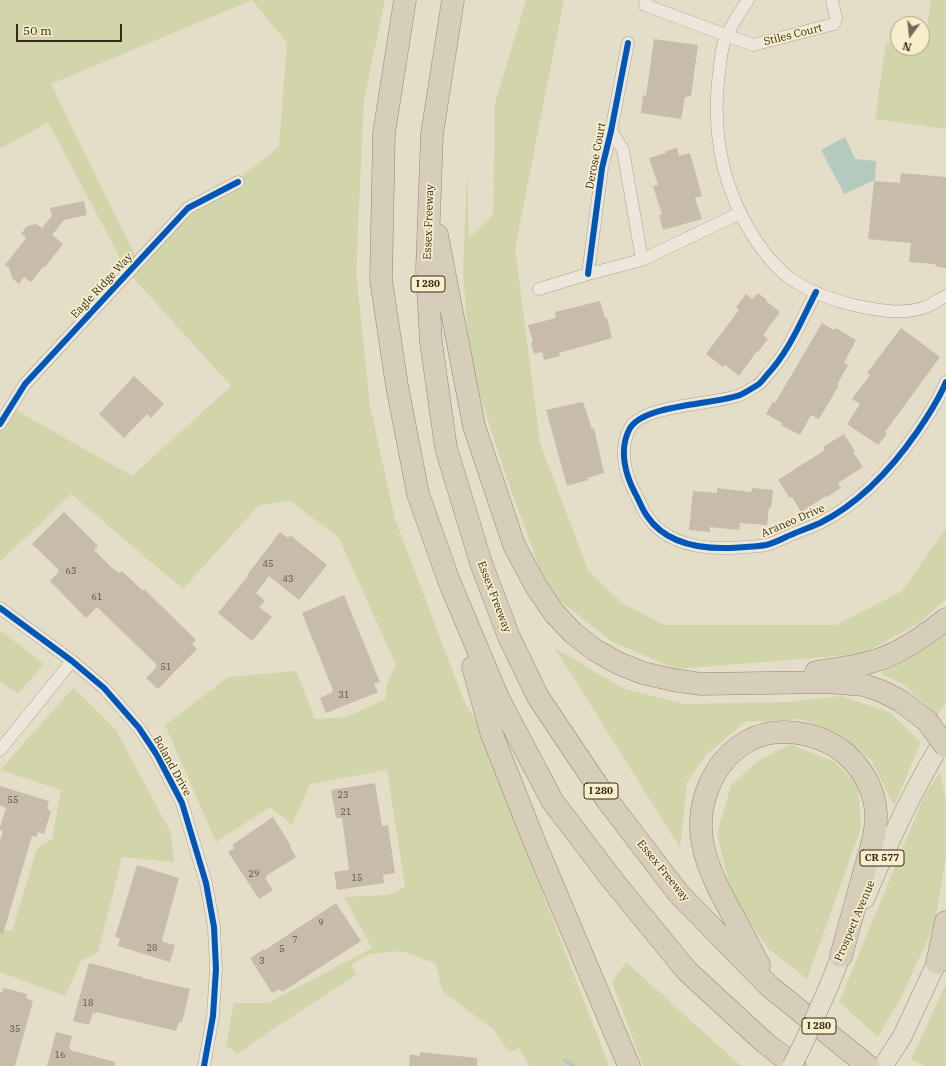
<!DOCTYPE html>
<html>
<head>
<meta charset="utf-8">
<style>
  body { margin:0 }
  #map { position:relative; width:946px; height:1066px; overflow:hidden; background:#e4dec8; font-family:"IBM Plex Serif",serif }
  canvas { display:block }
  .north { position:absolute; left:890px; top:16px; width:40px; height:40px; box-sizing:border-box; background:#f7eecc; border:1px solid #aaa085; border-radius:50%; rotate:195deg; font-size:11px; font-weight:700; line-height:16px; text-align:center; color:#362a1a }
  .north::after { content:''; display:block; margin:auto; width:14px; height:18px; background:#736957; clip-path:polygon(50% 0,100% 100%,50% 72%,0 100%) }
  .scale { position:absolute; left:16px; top:24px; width:106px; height:18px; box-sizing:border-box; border:2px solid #362a1a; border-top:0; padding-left:5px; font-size:12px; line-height:14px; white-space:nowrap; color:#362a1a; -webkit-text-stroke:3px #f7eecc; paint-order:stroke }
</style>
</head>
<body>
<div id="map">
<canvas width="946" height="1066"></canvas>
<div class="north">N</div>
<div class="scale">50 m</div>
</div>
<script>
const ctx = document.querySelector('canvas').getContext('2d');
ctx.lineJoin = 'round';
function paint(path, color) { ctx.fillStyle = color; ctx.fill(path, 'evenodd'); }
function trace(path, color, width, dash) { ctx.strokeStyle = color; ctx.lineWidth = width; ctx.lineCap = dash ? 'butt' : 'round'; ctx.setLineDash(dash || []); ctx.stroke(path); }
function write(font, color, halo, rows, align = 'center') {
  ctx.font = font + ' "IBM Plex Serif",serif'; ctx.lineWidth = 3.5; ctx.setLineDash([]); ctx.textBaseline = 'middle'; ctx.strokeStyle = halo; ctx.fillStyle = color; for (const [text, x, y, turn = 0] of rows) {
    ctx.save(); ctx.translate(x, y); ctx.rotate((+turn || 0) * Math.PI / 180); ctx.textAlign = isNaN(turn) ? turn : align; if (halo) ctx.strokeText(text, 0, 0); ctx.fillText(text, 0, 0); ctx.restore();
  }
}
paint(new Path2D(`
  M 0,0 L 385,0 L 364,100 L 356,272 L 370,406 L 395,519 L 464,701 L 489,743 L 487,748 L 609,1066 L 529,1066 L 519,1048 L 509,1052 L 494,1030 L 443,992 L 435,963 L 401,951 L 370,954 L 352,964 L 356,975 L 276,1027 L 237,1054 L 226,1045 L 234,1003 L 268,1003 L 372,948 L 344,897 L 388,895 L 405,887 L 387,770 L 310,784 L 292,825 L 270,807 L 216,842 L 165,725 L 228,677 L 296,671 L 315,719 L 347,717 L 385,699 L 387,684 L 396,665 L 339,538 L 290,501 L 259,505 L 183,589 L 71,494 L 0,562 L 0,415 L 7,405 L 132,476 L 231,386 L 127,271 L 48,122 L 0,149 ZM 252,0 L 287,43 L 279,147 L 136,258 L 51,84 Z
  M 526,0 L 564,0 L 515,248 L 540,443 L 588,570 L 622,603 L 664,625 L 836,625 L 902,591 L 946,528 L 946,599 L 919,623 L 863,654 L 676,669 L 611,641 L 555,597 L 540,569 L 507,479 L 470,364 L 463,272 L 467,169 L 469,238 L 493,215 L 495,103 Z
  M 931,0 L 946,0 L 946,129 L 875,119 L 886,42 L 898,44 L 898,48 L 924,47 Z
  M 0,630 L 44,664 L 18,694 L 0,681 Z
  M 946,633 L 946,702 L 937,715 L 903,684 L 880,673 Z
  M 555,648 L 622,688 L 684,704 L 788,702 L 841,696 L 889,712 L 921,742 L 894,806 L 872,761 L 840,735 L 801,719 L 745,722 L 706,755 L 687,782 L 680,848 Z
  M 73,688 L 116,730 L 171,833 L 174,862 L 122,857 L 98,952 L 81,961 L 65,996 L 0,972 L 0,929 L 12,931 L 37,848 L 52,839 L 61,790 L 0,770 Z
  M 790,744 L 835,762 L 858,786 L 861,828 L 807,979 L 768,948 L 733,900 L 717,834 L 731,785 L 758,761 Z
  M 940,772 L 946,803 L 946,856 L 935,924 L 900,999 L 878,1037 L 839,1002 L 925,794 Z
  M 626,962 L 741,1066 L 643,1066 L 612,982 Z
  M 946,984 L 946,1066 L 925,1066 L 911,1059 Z`), '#d1d5a9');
paint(new Path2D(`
  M 845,137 L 855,159 L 876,161 L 875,180 L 844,194 L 821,150 Z`), '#b4cabe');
trace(new Path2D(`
  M 565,1060 L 573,1066`), '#b4cabe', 4);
paint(new Path2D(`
  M 654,39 L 698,45 L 691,96 L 685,97 L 681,119 L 641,113 L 643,95 L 646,96 Z
  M 677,148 L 679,156 L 690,153 L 702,196 L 695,198 L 702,219 L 663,230 L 659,215 L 662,214 L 653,186 L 658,185 L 649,158 L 666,153 L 666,151 Z
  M 901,173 L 946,177 L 946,268 L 938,267 L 934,264 L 909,262 L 911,243 L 868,239 L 874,181 L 900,183 Z
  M 84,201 L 87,215 L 64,220 L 52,235 L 63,244 L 46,266 L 43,267 L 31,282 L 24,277 L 19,284 L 12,278 L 9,268 L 5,265 L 26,238 L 21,234 L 27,226 L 36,224 L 42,228 L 52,216 L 50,208 Z
  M 758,293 L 767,300 L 766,301 L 780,312 L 763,335 L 768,339 L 758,352 L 757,351 L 739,376 L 725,365 L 723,367 L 706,354 L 739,310 L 736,307 L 746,294 L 752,299 Z
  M 600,301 L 605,318 L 607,318 L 612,338 L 559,353 L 560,356 L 544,360 L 542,352 L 534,354 L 531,343 L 533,342 L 528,325 L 556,318 L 555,312 Z
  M 822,323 L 834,330 L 836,328 L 856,340 L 844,363 L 848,365 L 837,385 L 839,385 L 819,419 L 811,415 L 800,435 L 781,425 L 782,423 L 766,414 L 773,402 L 775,403 Z
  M 901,328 L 940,357 L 885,432 L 887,434 L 878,445 L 847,424 L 860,404 L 852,399 L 870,375 L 867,373 Z
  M 134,376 L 164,404 L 151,418 L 147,414 L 124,438 L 99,414 Z
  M 583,402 L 592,429 L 594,428 L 604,473 L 587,478 L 588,480 L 567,486 L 546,410 Z
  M 844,434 L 855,451 L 853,452 L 863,467 L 838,483 L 841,488 L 827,497 L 826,496 L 801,512 L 792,497 L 790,498 L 778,480 L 825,450 L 823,447 Z
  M 717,488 L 751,492 L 752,488 L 773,490 L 771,508 L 769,507 L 767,525 L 740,523 L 739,530 L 710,527 L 710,532 L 689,530 L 693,491 L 717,493 Z
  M 64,512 L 98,546 L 94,550 L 112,568 L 119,573 L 122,571 L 143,591 L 144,589 L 196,640 L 192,644 L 197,649 L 158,689 L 146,678 L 156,668 L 155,667 L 157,665 L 98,608 L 96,608 L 86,618 L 50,581 L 58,573 L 57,572 L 59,570 L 32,544 Z
  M 280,532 L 288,538 L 290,535 L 327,565 L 299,600 L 269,576 L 256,593 L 265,601 L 259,607 L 272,617 L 252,641 L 218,613 L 248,576 L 247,575 Z
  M 344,595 L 380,682 L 374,684 L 378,692 L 326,713 L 320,698 L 333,692 L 332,691 L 333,690 L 302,613 Z
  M 375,783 L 382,826 L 388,825 L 395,873 L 383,875 L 384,883 L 337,890 L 334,872 L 349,870 L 342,818 L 336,818 L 331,790 Z
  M 0,786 L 49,801 L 47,809 L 51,811 L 44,834 L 38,832 L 37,837 L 32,836 L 3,934 L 0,934 L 0,841 L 3,831 L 0,830 L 0,827 L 6,808 L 0,805 Z
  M 273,817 L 291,846 L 290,847 L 296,857 L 266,876 L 267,878 L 265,878 L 273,890 L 259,899 L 228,852 L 235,848 L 232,845 Z
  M 137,865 L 179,878 L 162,940 L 163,941 L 163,942 L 175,945 L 170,962 L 118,946 L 120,938 L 115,937 Z
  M 336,903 L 361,941 L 282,992 L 279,989 L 272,993 L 250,958 L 264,949 L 265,950 Z
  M 89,963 L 143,977 L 143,978 L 190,989 L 182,1022 L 179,1022 L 176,1031 L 96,1012 L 96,1014 L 93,1013 L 89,1025 L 73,1021 Z
  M 4,988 L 27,994 L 26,998 L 33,1001 L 15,1066 L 0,1066 L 0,992 L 2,993 Z
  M 56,1032 L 72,1036 L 69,1048 L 71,1049 L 70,1050 L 115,1062 L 115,1066 L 47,1066 Z
  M 420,1052 L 477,1058 L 477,1066 L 409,1066 L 410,1054 L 420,1056 Z`), '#c7bba9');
const street = new Path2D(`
  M 646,0 L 645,5 L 753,45 L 834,24 L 836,18 L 832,0
  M 748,0 C 739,13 730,27 724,42 C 720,55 720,69 718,81 C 713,133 721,179 746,224 C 757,244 769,261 787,276 C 806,291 830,299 853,305 C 877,310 904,316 928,306 C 934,303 940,299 946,296
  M 611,131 L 623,150 L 642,260
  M 588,274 L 602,168 L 611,131 L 628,43
  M 539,289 L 588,274 L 642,260 L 740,213
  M 816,292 C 801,321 789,352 766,376 C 763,380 760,384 756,386 C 751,389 745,393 740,395 C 714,405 641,404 629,430 C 619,450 625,474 635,493 C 639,500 642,509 647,516 C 665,543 699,549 730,548 C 742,547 755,547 766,545 C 775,543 785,537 793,534 C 802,530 811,527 820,523 C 860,503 892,468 917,432 C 928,416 939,399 946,382
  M 0,424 L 25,384 L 188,208 L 238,182
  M 0,608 L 72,661 L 104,688 L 139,728 L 157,755 L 182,803 L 206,883 L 214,927 L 216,969 L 213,1016 L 204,1066
  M 0,750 L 72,661`);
const primary = new Path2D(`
  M 865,899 C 888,843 913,788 946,736
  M 829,986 L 846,943
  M 883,1066 L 902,1037 L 943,949`);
const highway = new Path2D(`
  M 405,0 L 384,133 L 381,280 L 397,386 L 418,494 L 449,581 L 499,700 L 553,802 L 614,882 L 687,971 L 764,1042 L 795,1066
  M 453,0 L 432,134 L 427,269 L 431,342 L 446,448 L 481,563 L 509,637 L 538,697 L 607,800 L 679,894 L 769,986 L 868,1066
  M 437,235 L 474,426 L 514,545 L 537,588 L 555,614 L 573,633 L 595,650 L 618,663 L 643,673 L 673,680 L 701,684 L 827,682 L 864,685 L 881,691 L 901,701 L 927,721
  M 473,667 L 491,732 L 534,841 L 629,1066
  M 816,672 C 835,669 855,667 874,661 C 899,654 926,635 946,619
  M 937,963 L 946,922
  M 759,965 C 752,952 745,938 738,925 C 724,899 709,874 703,845 C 695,807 711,763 746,742 C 778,723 826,733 851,759 C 865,773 875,793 876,813 C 877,832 870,851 865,869 C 857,898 849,927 841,956`);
trace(street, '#a8a292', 13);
trace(primary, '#8e8779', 20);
trace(highway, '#8e8779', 23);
trace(street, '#ece7da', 12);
trace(primary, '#e3decb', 19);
trace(highway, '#d7ceb9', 22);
const primaryBridge = new Path2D(`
  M 792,1066 L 804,1042 L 829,986`);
const highwayBridge = new Path2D(`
  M 927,721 L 946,747`);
trace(primaryBridge, '#8e8779', 20, []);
trace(highwayBridge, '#8e8779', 23, []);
trace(primaryBridge, '#e3decb', 19);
trace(highwayBridge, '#d7ceb9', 22);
trace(new Path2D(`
  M 588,274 L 602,168 L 611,131 L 628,43
  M 816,292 C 801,321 789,352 766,376 C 763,380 760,384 756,386 C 751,389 745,393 740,395 C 714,405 641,404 629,430 C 619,450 625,474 635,493 C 639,500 642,509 647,516 C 665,543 699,549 730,548 C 742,547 755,547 766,545 C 775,543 785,537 793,534 C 802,530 811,527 820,523 C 860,503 892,468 917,432 C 928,416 939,399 946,382
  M 0,424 L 25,384 L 188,208 L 238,182
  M 0,608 L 72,661 L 104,688 L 139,728 L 157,755 L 182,803 L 206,883 L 214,927 L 216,969 L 213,1016 L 204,1066`), '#0057b8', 6);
write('9px', '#5a4e3e', null, [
  ["45",268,564],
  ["63",71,571],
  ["43",288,579],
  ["61",97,597],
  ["51",166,667],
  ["31",344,695],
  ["23",343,795],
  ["55",13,800],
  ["21",346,812],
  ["29",254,874],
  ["15",357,878],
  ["9",321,923],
  ["7",295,940],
  ["28",152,948],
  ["5",282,949],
  ["3",262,961],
  ["18",88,1003],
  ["35",15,1029],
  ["16",60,1055]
]);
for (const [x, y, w] of [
  [428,284,34],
  [601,791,34],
  [882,858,44],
  [819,1026,34]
]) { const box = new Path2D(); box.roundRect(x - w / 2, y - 8, w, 16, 3); ctx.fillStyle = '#f7eecc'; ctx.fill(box); trace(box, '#362a1a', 1); }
write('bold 10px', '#362a1a', null, [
  ["I 280",428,284],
  ["I 280",601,791],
  ["CR 577",882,858],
  ["I 280",819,1026]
]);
write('11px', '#362a1a', '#f7eecc', [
  ["Stiles Court",793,35,-14],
  ["Derose Court",596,156,-79],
  ["Essex Freeway",429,222,-88],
  ["Eagle Ridge Way",102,286,-47],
  ["Araneo Drive",793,521,-23],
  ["Essex Freeway",494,597,69],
  ["Boland Drive",172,766,61],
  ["Essex Freeway",663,871,51],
  ["Prospect Avenue",855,921,-67]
]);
</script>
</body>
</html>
